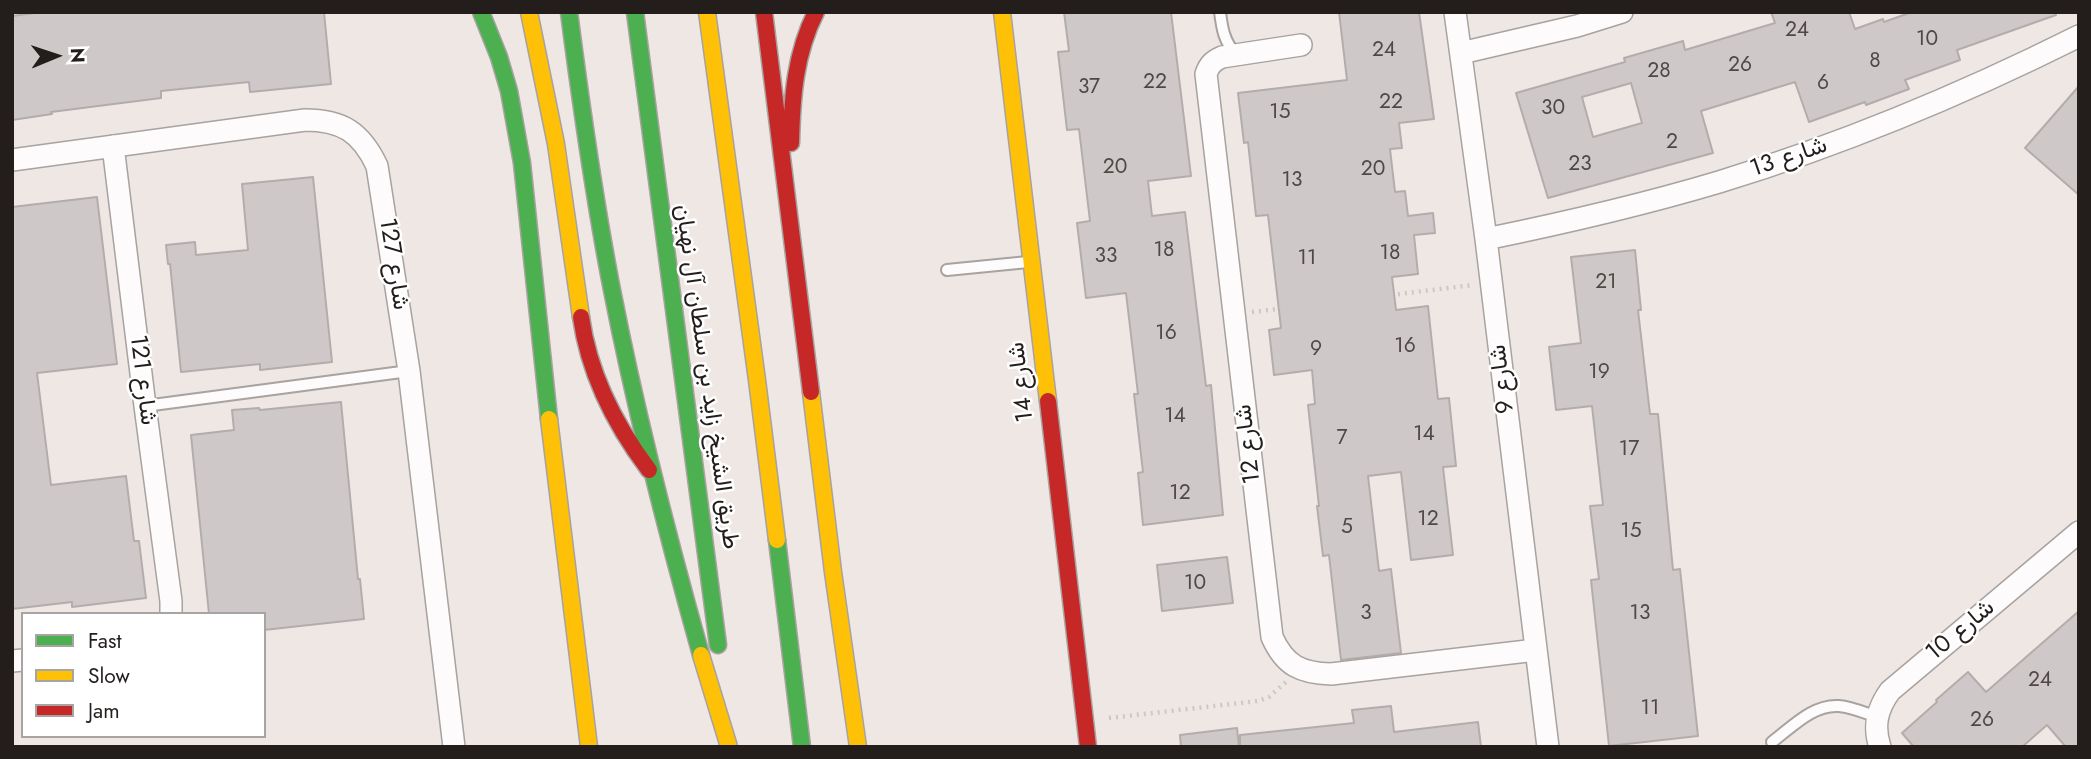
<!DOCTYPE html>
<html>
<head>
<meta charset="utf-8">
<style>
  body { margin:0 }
  #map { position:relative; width:2091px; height:759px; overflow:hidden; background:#efe7e4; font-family:Jost,sans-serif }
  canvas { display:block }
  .frame { position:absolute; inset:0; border:14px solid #231d1c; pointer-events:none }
  .legend { position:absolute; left:21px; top:612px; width:245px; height:126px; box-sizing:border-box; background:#fff; border:2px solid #a7a5a4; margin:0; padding:9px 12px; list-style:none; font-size:21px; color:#231d1c }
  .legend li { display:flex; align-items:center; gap:14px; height:35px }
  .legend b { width:35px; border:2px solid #a7a5a4 }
  .north { position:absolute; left:21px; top:21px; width:70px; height:70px; -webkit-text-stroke:5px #fff; paint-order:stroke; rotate:88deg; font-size:19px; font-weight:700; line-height:28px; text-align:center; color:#231d1c }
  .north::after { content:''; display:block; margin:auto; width:24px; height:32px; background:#231d1c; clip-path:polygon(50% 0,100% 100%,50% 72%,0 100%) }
</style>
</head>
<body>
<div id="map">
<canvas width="2091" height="759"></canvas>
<div class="frame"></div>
<ul class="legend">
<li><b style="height:9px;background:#4caf50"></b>Fast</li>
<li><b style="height:9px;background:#ffc107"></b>Slow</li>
<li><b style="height:9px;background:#c62828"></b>Jam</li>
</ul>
<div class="north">N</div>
</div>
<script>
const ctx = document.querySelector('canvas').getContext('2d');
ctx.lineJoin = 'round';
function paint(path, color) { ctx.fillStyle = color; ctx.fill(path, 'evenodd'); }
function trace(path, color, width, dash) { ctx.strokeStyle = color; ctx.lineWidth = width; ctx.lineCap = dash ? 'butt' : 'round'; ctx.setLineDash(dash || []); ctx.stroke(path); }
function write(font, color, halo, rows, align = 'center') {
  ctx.font = font + ' Jost,Vazirmatn,sans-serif'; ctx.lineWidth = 5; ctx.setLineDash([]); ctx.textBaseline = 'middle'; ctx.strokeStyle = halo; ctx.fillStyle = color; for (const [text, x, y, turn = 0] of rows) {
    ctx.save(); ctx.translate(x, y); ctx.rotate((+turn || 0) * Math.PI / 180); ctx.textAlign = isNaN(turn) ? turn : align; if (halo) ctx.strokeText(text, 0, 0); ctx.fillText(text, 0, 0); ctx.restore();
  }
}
const building = new Path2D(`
  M 42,12 L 324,12 L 331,84 L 250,92 L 249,82 L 161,91 L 161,98 L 51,112 L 52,114 L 12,120 L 12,16 Z
  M 1064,12 L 1171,12 L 1191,176 L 1148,181 L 1152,216 L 1185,212 L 1206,386 L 1211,385 L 1223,515 L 1143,525 L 1138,473 L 1143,472 L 1134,394 L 1138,394 L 1126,293 L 1086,298 L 1077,223 L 1090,221 L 1079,129 L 1067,130 L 1058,52 L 1069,51 Z
  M 1339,12 L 1419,12 L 1434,119 L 1399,123 L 1402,148 L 1390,149 L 1395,192 L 1405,191 L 1408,216 L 1433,213 L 1435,233 L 1414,235 L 1418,274 L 1392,277 L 1396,310 L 1428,306 L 1438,399 L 1449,398 L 1456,466 L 1443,467 L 1453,555 L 1411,560 L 1401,472 L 1368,476 L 1379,571 L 1391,569 L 1401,653 L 1341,660 L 1329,555 L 1323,556 L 1317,506 L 1319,506 L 1308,405 L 1315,404 L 1312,370 L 1274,375 L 1269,330 L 1281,328 L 1268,215 L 1256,216 L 1248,142 L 1244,143 L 1238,93 L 1347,80 Z
  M 1771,12 L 1849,12 L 1855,29 L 1883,19 L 1884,22 L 1912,12 L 2055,12 L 2056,15 L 1957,50 L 1960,60 L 1905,80 L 1909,89 L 1866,105 L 1865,102 L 1809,122 L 1795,82 L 1701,111 L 1713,153 L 1548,198 L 1516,93 L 1625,62 L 1624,58 L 1683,41 L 1685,50 L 1775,23 ZM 1631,83 L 1642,123 L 1593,137 L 1582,97 Z
  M 2079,86 L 2079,195 L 2025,148 Z
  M 313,177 L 332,362 L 260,370 L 260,364 L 181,372 L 170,264 L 168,264 L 166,245 L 195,242 L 196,255 L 248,250 L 242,184 Z
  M 97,197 L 117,364 L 37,373 L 51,485 L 126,476 L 134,541 L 139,541 L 146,598 L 72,607 L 72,602 L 12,609 L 12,207 Z
  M 1635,250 L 1641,310 L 1638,310 L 1650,414 L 1658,414 L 1673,570 L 1680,569 L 1698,736 L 1609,746 L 1591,580 L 1599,579 L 1590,506 L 1603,505 L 1592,406 L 1556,410 L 1549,347 L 1581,343 L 1571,257 Z
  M 341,402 L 358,579 L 360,579 L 364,619 L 264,630 L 264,614 L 209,614 L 191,435 L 234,430 L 232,410 L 259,408 L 260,410 Z
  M 1227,557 L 1233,603 L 1162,611 L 1157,565 Z
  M 2079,611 L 2079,747 L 2066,747 L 2047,725 L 2022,747 L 1914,747 L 1902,733 L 1937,702 L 1936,700 L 1968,672 L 1986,692 Z
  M 1391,706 L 1394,732 L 1478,722 L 1481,747 L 1240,747 L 1240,735 L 1354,723 L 1352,710 Z
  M 1237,728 L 1239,747 L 1181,747 L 1180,735 Z`);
paint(building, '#cfc8c8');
trace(building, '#b2adac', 2);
const lane = new Path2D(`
  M 1220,12 C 1222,28 1224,42 1236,54
  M 947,270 L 1028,262
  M 145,406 L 409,371
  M 1772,742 C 1792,727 1813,704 1839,706 C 1852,707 1865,713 1877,717`);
const street = new Path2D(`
  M 1455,12 L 1486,239 L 1548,747
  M 1301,45 L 1222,57 C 1213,61 1209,65 1206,74 L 1272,637 C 1285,666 1301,673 1331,674 L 1536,650
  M 1461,53 L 1577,26 L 1622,12
  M 113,146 L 145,406 L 171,601 L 171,614
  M 12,160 L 305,120 C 342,120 361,132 377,166 L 409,371 L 454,747
  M 1486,239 C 1564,223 1642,205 1719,182 C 1843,144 1963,94 2079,36
  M 12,661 L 23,660
  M 1880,747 C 1873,726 1877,709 1890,691 L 2079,532`);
const fast = new Path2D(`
  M 481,12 L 499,57 L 509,91 L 522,163 L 549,419
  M 569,12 C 581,105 594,198 612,290 C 636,413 667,534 701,655
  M 635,12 L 718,645
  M 777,540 L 802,747`);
const slow = new Path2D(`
  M 529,12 L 556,144 L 581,317
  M 707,12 L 757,380 L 777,540
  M 1002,12 L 1048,401
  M 811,392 L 833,572 L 858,747
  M 549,419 L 589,747
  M 701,655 L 729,747`);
const jam = new Path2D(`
  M 764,12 L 811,392
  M 791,143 C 792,97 795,54 816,12
  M 581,317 C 589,374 615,425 649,470
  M 1048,401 L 1088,747`);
trace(lane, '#a8a2a0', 14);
trace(street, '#a8a2a0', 24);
trace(fast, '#a8a2a0', 19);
trace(slow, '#a8a2a0', 19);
trace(jam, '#a8a2a0', 19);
trace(new Path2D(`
  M 1252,312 L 1473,285
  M 1109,718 L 1258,701 L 1269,697 L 1286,682`), '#ccc8c7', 4.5, [2, 5]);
trace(lane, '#fdfbfb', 10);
trace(street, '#fdfbfb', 21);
trace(fast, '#4caf50', 16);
trace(slow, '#ffc107', 16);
trace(jam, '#c62828', 16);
write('21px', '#4e4847', null, [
  ["24",1797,31],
  ["10",1927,40],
  ["24",1384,51],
  ["8",1875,62],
  ["26",1740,66],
  ["28",1659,72],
  ["22",1155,83],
  ["6",1823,84],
  ["37",1089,88],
  ["22",1391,103],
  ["30",1553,109],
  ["15",1280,113],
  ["2",1672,143],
  ["23",1580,165],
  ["20",1115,168],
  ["20",1373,170],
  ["13",1292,181],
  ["18",1164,251],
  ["18",1390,254],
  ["33",1106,257],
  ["11",1307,259],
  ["21",1606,283],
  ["16",1166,334],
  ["16",1405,347],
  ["9",1316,350],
  ["19",1599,373],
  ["14",1175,417],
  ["14",1424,435],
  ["7",1342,439],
  ["17",1629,450],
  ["12",1180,494],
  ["12",1428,520],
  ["5",1347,528],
  ["15",1631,532],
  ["10",1195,584],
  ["3",1366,614],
  ["13",1640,614],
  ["24",2040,681],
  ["11",1650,709],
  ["26",1982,721]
]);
write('24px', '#231d1c', '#fff', [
  ["شارع 13",1789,158,-19],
  ["شارع 127",393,264,81],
  ["طريق الشيخ زايد بن سلطان آل نهيان",706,377,82],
  ["شارع 9",1503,379,-97],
  ["شارع 121",142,380,83],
  ["شارع 14",1022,382,-97],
  ["شارع 12",1249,444,-97],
  ["شارع 10",1961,631,-40]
]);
</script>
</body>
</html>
